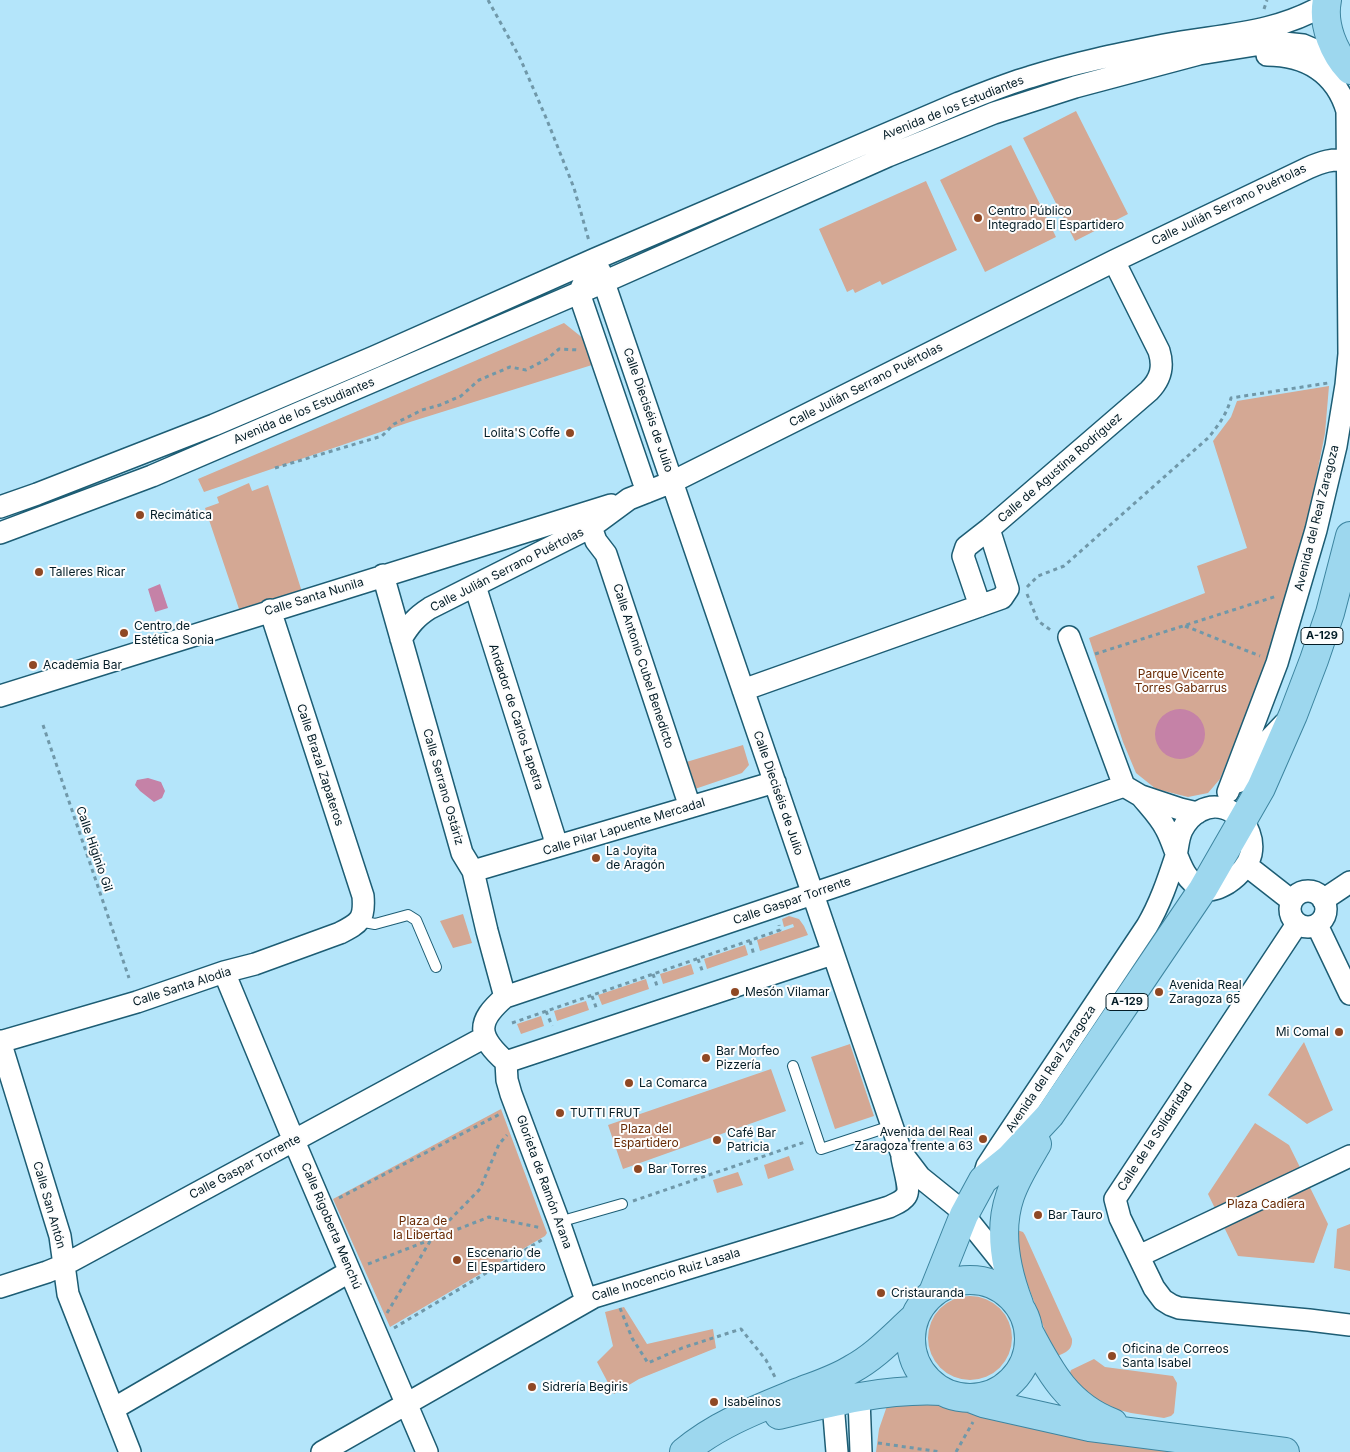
<!DOCTYPE html>
<html>
<head>
<meta charset="utf-8">
<style>
  body { margin:0 }
  canvas { display:block; background:#b4e5fa }
</style>
</head>
<body>
<canvas width="1350" height="1452"></canvas>
<script>
const ctx = document.querySelector('canvas').getContext('2d');
ctx.lineJoin = 'round';
function paint(path, color) { ctx.fillStyle = color; ctx.fill(path, 'evenodd'); }
function trace(path, color, width, dash) { ctx.strokeStyle = color; ctx.lineWidth = width; ctx.lineCap = dash ? 'butt' : 'round'; ctx.setLineDash(dash || []); ctx.stroke(path); }
function write(font, color, halo, rows, align = 'center') {
  ctx.font = font + ' Inter,sans-serif'; ctx.lineWidth = 4; ctx.setLineDash([]); ctx.textBaseline = 'middle'; ctx.strokeStyle = halo; ctx.fillStyle = color; for (const [text, x, y, turn = 0] of rows) {
    ctx.save(); ctx.translate(x, y); ctx.rotate((+turn || 0) * Math.PI / 180); ctx.textAlign = isNaN(turn) ? turn : align; if (halo) ctx.strokeText(text, 0, 0); ctx.fillText(text, 0, 0); ctx.restore();
  }
}
paint(new Path2D(`
  M 1076,111 L 1128,214 L 1075,241 L 1023,138 Z
  M 1011,145 L 1056,237 L 985,272 L 940,180 Z
  M 926,181 L 957,250 L 882,285 L 880,281 L 855,293 L 853,289 L 847,292 L 819,229 Z
  M 564,323 L 599,351 L 592,365 L 410,422 L 204,492 L 198,479 Z
  M 1329,386 L 1325,433 L 1307,525 L 1284,612 L 1253,696 L 1220,779 L 1208,793 L 1188,797 L 1156,789 L 1136,773 L 1123,742 L 1089,638 L 1205,593 L 1197,566 L 1247,548 L 1213,441 L 1231,417 L 1237,401 Z
  M 249,483 L 252,491 L 268,485 L 302,592 L 240,612 L 205,508 L 219,503 L 217,497 Z
  M 743,745 L 749,765 L 742,773 L 692,790 L 683,763 Z
  M 463,914 L 472,943 L 453,948 L 440,921 Z
  M 789,916 L 799,919 L 804,926 L 808,935 L 760,951 L 757,940 L 794,927 L 793,924 L 784,927 L 782,919 Z
  M 745,945 L 748,955 L 707,969 L 704,959 Z
  M 691,964 L 694,974 L 663,984 L 660,974 Z
  M 646,979 L 649,989 L 602,1005 L 598,995 Z
  M 586,1001 L 589,1010 L 557,1021 L 554,1011 Z
  M 541,1016 L 544,1026 L 521,1034 L 517,1024 Z
  M 1304,1042 L 1333,1110 L 1307,1124 L 1268,1095 Z
  M 850,1044 L 874,1116 L 835,1129 L 811,1057 Z
  M 771,1069 L 786,1111 L 623,1169 L 608,1125 Z
  M 501,1109 L 547,1233 L 545,1236 L 390,1327 L 333,1199 Z
  M 1255,1123 L 1289,1145 L 1328,1224 L 1314,1263 L 1238,1256 L 1208,1194 Z
  M 789,1156 L 794,1170 L 768,1179 L 764,1165 Z
  M 738,1172 L 743,1185 L 717,1193 L 713,1180 Z
  M 1350,1224 L 1350,1271 L 1334,1268 L 1337,1229 Z
  M 1017,1230 L 1023,1232 L 1025,1235 L 1072,1339 C 1073,1351 1064,1353 1055,1357 L 1018,1259 Z
  M928 1338a42 42 0 1 1 84 0a42 42 0 1 1-84 0Z
  M 624,1307 L 647,1344 L 713,1329 L 716,1348 L 639,1379 L 614,1394 L 597,1362 L 613,1346 L 605,1312 Z
  M 1094,1359 L 1105,1367 L 1173,1376 L 1177,1383 L 1174,1413 L 1171,1416 L 1164,1418 L 1131,1413 L 1115,1409 L 1089,1396 L 1069,1375 L 1071,1370 Z
  M 925,1397 L 959,1405 L 1181,1452 L 876,1452 L 879,1429 L 888,1403 Z`), '#d4a894');
paint(new Path2D(`
  M 160,584 L 168,608 L 155,612 L 148,589 Z
  M1155 734a25 25 0 1 1 50 0a25 25 0 1 1-50 0Z
  M 148,778 L 161,782 L 165,791 L 162,798 L 154,802 L 140,791 L 135,785 L 137,780 Z`), '#c582a7');
const lane = new Path2D(`
  M 359,921 L 375,924 L 408,915 L 416,920 L 436,967
  M 793,1066 L 821,1149 L 891,1126
  M 559,1222 L 622,1204`);
const street = new Path2D(`
  M 600,271 L 901,1152 L 920,1177 L 956,1206 L 964,1215 L 1008,1270
  M 585,280 L 579,293 L 647,492
  M 0,507 L 37,494 L 214,425 L 374,357 L 595,259 L 959,103 C 982,94 1006,84 1030,77 C 1074,63 1119,54 1164,45 C 1222,34 1273,35 1326,4
  M 591,527 L 596,541 L 606,554 L 690,807
  M 0,533 L 152,476 L 604,282 L 888,156 L 994,113 L 1075,87 L 1199,54 L 1274,42 L 1303,45 L 1343,62
  M 383,575 L 462,853 L 473,871 L 487,931 L 505,997
  M 475,586 L 554,836 L 554,847
  M 980,606 L 963,556 L 966,547 L 989,529 L 1149,391 C 1161,379 1164,367 1159,351 L 1114,261
  M 1069,637 L 1124,786 L 1141,796 L 1180,809 L 1197,813
  M 401,639 C 410,624 416,617 430,608 L 591,527 L 629,499 L 672,482 L 1114,261 L 1308,168 C 1321,162 1333,158 1348,161
  M 743,690 L 1002,598 L 1008,589 L 989,529
  M 0,696 L 611,505
  M 1238,782 L 1254,763 L 1265,744 L 1284,724
  M 1228,792 L 1277,663 L 1316,530 L 1336,446 L 1346,385 L 1349,354 L 1347,111 C 1336,73 1306,55 1267,55
  M 1246,865 L 1292,901
  M 473,871 L 775,782
  M1290 909a18 18 0 1 1 36 0a18 18 0 1 1-36 0Z
  M 1323,900 L 1350,882
  M 1297,924 L 1115,1199 L 1120,1218 L 1154,1288 L 1163,1300 L 1171,1305 L 1179,1308 L 1309,1320 L 1350,1325
  M 1317,925 L 1350,994
  M 224,972 L 294,1141 L 427,1452
  M 0,1041 L 60,1236 L 68,1294 L 130,1452
  M 0,1042 L 137,1002 L 224,972 L 255,964 L 340,933 C 360,923 365,919 363,896 L 270,610
  M 506,1062 C 477,1036 476,1022 505,997 L 839,885 L 1124,786
  M 506,1062 L 832,954
  M 506,1062 L 507,1080 L 511,1094 L 559,1222 L 586,1300
  M 984,1176 L 987,1166 L 998,1149 L 1147,926 C 1160,904 1168,880 1176,856 C 1178,847 1178,838 1182,830 C 1186,822 1192,815 1200,811 C 1226,796 1257,825 1251,854 C 1248,866 1238,876 1228,883 C 1221,887 1212,892 1203,889 C 1180,880 1177,849 1166,829 C 1160,817 1150,807 1141,796
  M 1139,1256 L 1350,1156
  M 0,1287 L 47,1272 L 64,1265 L 485,1037
  M 859,1398 L 861,1452
  M 833,1403 L 837,1452
  M 113,1409 L 342,1276
  M 322,1452 L 594,1297 L 889,1207 C 895,1204 902,1202 906,1196 C 911,1189 903,1166 902,1157`);
const primary = new Path2D(`
  M 1327,0 C 1322,25 1334,53 1350,70
  M911 1339a59 59 0 1 1 118 0a59 59 0 1 1-118 0Z
  M 934,1290 L 964,1215 L 983,1180 L 1009,1159 L 1050,1115 L 1203,889 L 1261,788 L 1293,715 L 1314,660 L 1330,613 L 1350,536
  M 1019,1304 C 1006,1270 998,1231 1010,1196 C 1016,1178 1027,1161 1037,1144
  M 1029,1332 C 1050,1372 1068,1406 1113,1423
  M 970,1398 L 983,1403 L 1090,1427 L 1285,1452
  M 779,1415 C 831,1402 888,1388 942,1391
  M 684,1452 C 717,1424 760,1408 799,1392 C 817,1385 836,1379 852,1369 C 876,1356 894,1336 914,1318`);
trace(lane, '#1d5d74', 12);
trace(street, '#1d5d74', 24);
trace(primary, '#3d85a0', 30);
trace(new Path2D(`
  M 488,0 L 520,58 L 547,120 L 574,188 L 589,241
  M 1264,9 L 1267,0
  M 275,468 L 382,436 L 394,424 L 422,410 L 440,405 L 461,396 L 479,380 L 510,367 L 526,370 L 547,359 L 559,349 L 579,350
  M 1027,587 L 1038,576 L 1064,566 L 1208,438 C 1218,426 1227,414 1231,398 L 1328,383
  M 1027,594 L 1038,621 L 1052,631
  M 1185,626 L 1260,656
  M 1095,654 L 1277,596
  M 43,725 L 129,978
  M 750,941 L 754,955
  M 698,959 L 703,973
  M 653,974 L 658,989
  M 592,996 L 597,1010
  M 546,1011 L 552,1026
  M 512,1023 L 780,930 L 779,925
  M 339,1198 L 500,1114
  M 633,1201 L 805,1142
  M 368,1264 L 489,1217 L 542,1228
  M 620,1308 L 632,1338 L 648,1363 L 682,1348 L 741,1329 L 766,1360 L 776,1379
  M 387,1313 L 432,1238 L 480,1189 L 499,1144 L 507,1135
  M 394,1328 L 545,1238
  M 878,1443 L 941,1452
  M 956,1452 L 973,1422`), '#7098a9', 3, [4, 4]);
trace(lane, '#fff', 10);
trace(street, '#fff', 21);
trace(primary, '#9dd7ee', 28);
for (const [x, y, r, color] of [
  [978,218,5,"#8f4824"],
  [570,433,5,"#8f4824"],
  [140,515,5,"#8f4824"],
  [39,572,5,"#8f4824"],
  [124,633,5,"#8f4824"],
  [33,665,5,"#8f4824"],
  [596,858,5,"#8f4824"],
  [735,992,5,"#8f4824"],
  [1159,992,5,"#8f4824"],
  [1339,1032,5,"#8f4824"],
  [706,1058,5,"#8f4824"],
  [629,1083,5,"#8f4824"],
  [560,1113,5,"#8f4824"],
  [983,1139,5,"#8f4824"],
  [717,1140,5,"#8f4824"],
  [638,1169,5,"#8f4824"],
  [1038,1215,5,"#8f4824"],
  [457,1260,5,"#8f4824"],
  [881,1293,5,"#8f4824"],
  [1112,1356,5,"#8f4824"],
  [532,1387,5,"#8f4824"],
  [714,1402,5,"#8f4824"]
]) { const dot = new Path2D(); dot.arc(x, y, r, 0, 2 * Math.PI); ctx.fillStyle = color; ctx.fill(dot); trace(dot, '#fdfdfd', 2); }
for (const [x, y, w] of [
  [1322,636,42],
  [1127,1002,42]
]) { const box = new Path2D(); box.roundRect(x - w / 2, y - 8.5, w, 17, 4); ctx.fillStyle = '#fdfdfd'; ctx.fill(box); trace(box, '#031c26', 1); }
write('bold 11px', '#031c26', null, [
  ["A-129",1322,636],
  ["A-129",1127,1002]
]);
write('12px', '#031c26', '#fdfdfd', [
  ["Avenida de los Estudiantes",953,108,-22],
  ["Calle Julián Serrano Puértolas",1229,205,-26],
  ["Calle Julián Serrano Puértolas",866,385,-27],
  ["Calle Dieciséis de Julio",648,410,71],
  ["Avenida de los Estudiantes",304,411,-23],
  ["Calle de Agustina Rodríguez",1060,468,-41],
  ["Avenida del Real Zaragoza",1317,518,-76],
  ["Calle Julián Serrano Puértolas",507,570,-27],
  ["Calle Santa Nunila",314,597,-17],
  ["Calle Antonio Cubel Benedicto",643,666,72],
  ["Andador de Carlos Lapetra",516,717,72],
  ["Calle Brazal Zapateros",320,765,72],
  ["Calle Serrano Ostáriz",443,787,74],
  ["Calle Dieciséis de Julio",778,793,71],
  ["Calle Pilar Lapuente Mercadal",624,827,-17],
  ["Calle Higinio Gil",94,849,71],
  ["Calle Gaspar Torrente",792,901,-19],
  ["Calle Santa Alodia",182,987,-18],
  ["Avenida del Real Zaragoza",1051,1069,-56],
  ["Calle de la Solidaridad",1155,1137,-57],
  ["Calle Gaspar Torrente",245,1167,-28],
  ["Glorieta de Ramón Arana",544,1182,70],
  ["Calle San Antón",49,1205,74],
  ["Calle Rigoberta Menchú",331,1226,67],
  ["Calle Inocencio Ruiz Lasala",666,1275,-17]
]);
write('12px', '#031c26', '#fdfdfd', [
  ["Centro Público",988,211],
  ["Integrado El Espartidero",988,225],
  ["Lolita'S Coffe",560,433,"right"],
  ["Recimática",150,515],
  ["Talleres Ricar",49,572],
  ["Centro de",134,626],
  ["Estética Sonia",134,640],
  ["Academia Bar",43,665],
  ["La Joyita",606,851],
  ["de Aragón",606,865],
  ["Avenida Real",1169,985],
  ["Zaragoza 65",1169,999],
  ["Mesón Vilamar",745,992],
  ["Mi Comal",1329,1032,"right"],
  ["Bar Morfeo",716,1051],
  ["Pizzería",716,1065],
  ["La Comarca",639,1083],
  ["TUTTI FRUT",570,1113],
  ["Avenida del Real",973,1132,"right"],
  ["Zaragoza frente a 63",973,1146,"right"],
  ["Café Bar",727,1133],
  ["Patricia",727,1147],
  ["Bar Torres",648,1169],
  ["Bar Tauro",1048,1215],
  ["Escenario de",467,1253],
  ["El Espartidero",467,1267],
  ["Cristauranda",891,1293],
  ["Oficina de Correos",1122,1349],
  ["Santa Isabel",1122,1363],
  ["Sidrería Begiris",542,1387],
  ["Isabelinos",724,1402]
], 'left');
write('12px', '#682a04', '#fdfdfd', [
  ["Parque Vicente",1181,674],
  ["Torres Gabarrus",1181,688],
  ["Plaza del",646,1129],
  ["Espartidero",646,1143],
  ["Plaza Cadiera",1266,1204],
  ["Plaza de",423,1221],
  ["la Libertad",423,1235]
]);
</script>
</body>
</html>
